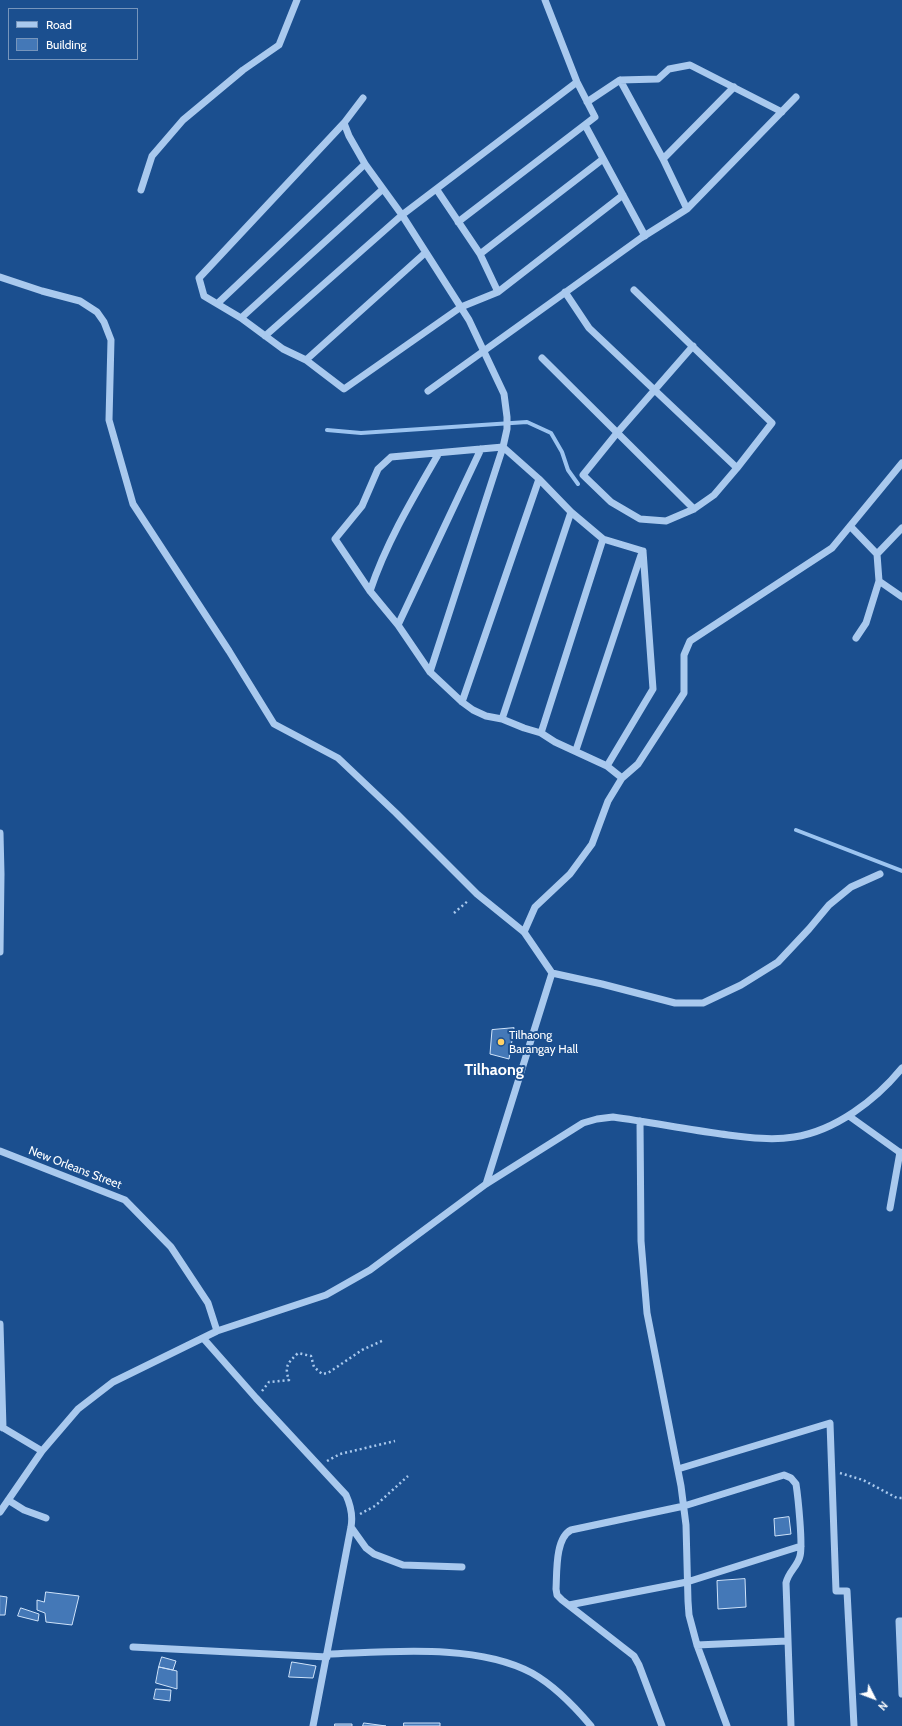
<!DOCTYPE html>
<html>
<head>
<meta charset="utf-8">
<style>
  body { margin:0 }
  #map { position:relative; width:902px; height:1726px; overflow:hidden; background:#1b4f8f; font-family:Cabin,sans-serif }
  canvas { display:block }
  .legend { position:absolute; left:8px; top:8px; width:130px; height:52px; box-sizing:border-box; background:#1b4f8f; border:1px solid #7695bc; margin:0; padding:5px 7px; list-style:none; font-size:12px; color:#fff }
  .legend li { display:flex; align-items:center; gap:8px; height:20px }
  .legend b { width:20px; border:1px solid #7695bc }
  .north { position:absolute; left:854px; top:1678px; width:40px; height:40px; -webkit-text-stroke:3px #1b4f8f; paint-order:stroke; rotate:132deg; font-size:11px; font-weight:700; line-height:16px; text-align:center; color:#fff }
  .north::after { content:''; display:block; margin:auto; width:14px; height:18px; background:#fff; clip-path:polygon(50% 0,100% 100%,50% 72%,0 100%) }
</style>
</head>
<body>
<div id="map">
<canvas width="902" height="1726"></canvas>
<ul class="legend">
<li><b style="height:5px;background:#a9c9ee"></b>Road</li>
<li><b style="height:11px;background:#4478b7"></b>Building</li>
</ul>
<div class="north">N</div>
</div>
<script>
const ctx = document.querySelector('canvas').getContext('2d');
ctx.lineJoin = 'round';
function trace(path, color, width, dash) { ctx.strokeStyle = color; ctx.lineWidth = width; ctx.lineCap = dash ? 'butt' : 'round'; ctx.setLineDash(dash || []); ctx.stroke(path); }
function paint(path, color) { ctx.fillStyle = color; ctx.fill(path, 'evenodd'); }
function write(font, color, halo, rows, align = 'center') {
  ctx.font = font + ' Cabin,sans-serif'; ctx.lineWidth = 4; ctx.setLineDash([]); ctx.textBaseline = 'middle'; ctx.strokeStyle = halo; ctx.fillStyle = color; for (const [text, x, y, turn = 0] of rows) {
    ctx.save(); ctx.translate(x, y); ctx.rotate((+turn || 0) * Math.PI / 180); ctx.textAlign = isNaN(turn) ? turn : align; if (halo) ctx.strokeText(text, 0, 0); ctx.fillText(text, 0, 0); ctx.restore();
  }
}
trace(new Path2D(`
  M 327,430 L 361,433 L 527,422 L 551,433 L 562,452 L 568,470 L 578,484
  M 796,830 L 902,871`), '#9cc4f0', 4);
const building = new Path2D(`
  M 514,1028 L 509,1059 L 490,1054 L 492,1030 Z
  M 789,1517 L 791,1534 L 775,1536 L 774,1519 Z
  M 745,1579 L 746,1607 L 718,1609 L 717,1581 Z
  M 46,1592 L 79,1596 L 72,1625 L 46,1622 L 45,1613 L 37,1610 L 37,1600 L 44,1602 Z
  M 0,1596 L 7,1597 L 5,1615 L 0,1615 Z
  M 21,1608 L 39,1614 L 38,1621 L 18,1616 Z
  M 162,1657 L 176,1661 L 173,1670 L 159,1667 Z
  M 292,1662 L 316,1666 L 313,1678 L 289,1677 Z
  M 159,1667 L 177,1671 L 177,1689 L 156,1683 Z
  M 156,1689 L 171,1690 L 170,1701 L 154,1699 Z
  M 364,1723 L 386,1726 L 363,1726 Z
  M 404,1723 L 440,1723 L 440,1726 L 404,1726 Z
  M 335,1724 L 352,1724 L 352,1726 L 335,1726 Z`);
paint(building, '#4478b7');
trace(building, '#cfe3fa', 1);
trace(new Path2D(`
  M 454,913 L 469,900
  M 262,1391 L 269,1382 L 289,1380 C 284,1366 288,1363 298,1353 L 311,1356 L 314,1367 L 322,1374 L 328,1373 L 362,1350 L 384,1340
  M 327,1461 L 340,1454 L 395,1441
  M 840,1473 L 863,1480 L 897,1498 L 902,1498
  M 360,1514 L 375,1506 L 408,1476`), '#a9c9ee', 2.5, [2, 3]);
trace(new Path2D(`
  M 620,80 L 663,159 L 687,209
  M 363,98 L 344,123 L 199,278 L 204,296 L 241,318 L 283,349 L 306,360 L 344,389 L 461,307 L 498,292 L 623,195
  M 587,102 L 620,80 L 658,79 L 669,69 L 690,65 L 782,112
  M 344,123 L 349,136 L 365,164 L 402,215 L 469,320 L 504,394 L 507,417 L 507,429 L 503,447 L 430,672
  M 585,125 L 645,236
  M 663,159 L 734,87
  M 141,190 L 152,156 L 183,120 L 243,70 L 279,45 L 297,0
  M 437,190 L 480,254 L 498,292
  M 458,222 L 595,117 L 577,82 L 545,0
  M 480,254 L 603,159
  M 0,277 L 42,291 L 80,301 L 97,312 L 104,322 L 111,340 L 109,420 L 133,504 L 229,651 L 274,724 L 338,758 L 396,813 L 477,894 L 524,932 L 552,973 L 602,984 L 675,1003 L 703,1003 L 741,985 L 778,962 L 809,929 L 829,905 L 851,887 L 880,874
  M 634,290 L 772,423 L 737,468 L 714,495 L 694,509 L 666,521 L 640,519 L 611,502 L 583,475 L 617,433 L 693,346
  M 565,292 L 589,328 L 737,468
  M 218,303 L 365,164
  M 241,318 L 383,189
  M 265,336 L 402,215 L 577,82
  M 542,358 L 694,509
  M 306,360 L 425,253
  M 428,391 L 641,238 L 687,209 L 796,97
  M 850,526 L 877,554 L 879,581 L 866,623 L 856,638
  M 877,554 L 902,528
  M 879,581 L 902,597
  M 370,591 C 387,541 413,498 439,453
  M 398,625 L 481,449
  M 462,702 L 539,479
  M 502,719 L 571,512
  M 541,733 L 603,539
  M 576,750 L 641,555
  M 607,766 L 653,689 L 643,551
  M 622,778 L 607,766 L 555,742 L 541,733 L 524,728 L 502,719 L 486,716 L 473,710 L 462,702 L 430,672 L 398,625 L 370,591 L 335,539 L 362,506 L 378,469 L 391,457 L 503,447 L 539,479 L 571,512 L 603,539 L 643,551
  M 0,833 L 1,874 L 0,952
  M 524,932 L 535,907 L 570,874 L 592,844 L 608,801 L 622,778 L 638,764 L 684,693 L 684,655 L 690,641 L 832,548 L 902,463
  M 849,1116 L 902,1154
  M 640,1121 L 641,1241 L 647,1313 L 681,1486 L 686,1525 L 688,1601 L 689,1615 L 697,1645 L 727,1726
  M 0,1151 L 125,1200 L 171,1247 L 208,1303 L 217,1331
  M 486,1184 L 552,973
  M 890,1208 L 900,1152
  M 0,1324 L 3,1428
  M 203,1338 L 256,1398 L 346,1495 C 351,1506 353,1516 351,1527 L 313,1726
  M 0,1426 L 42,1451
  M 678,1469 L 830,1423 L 836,1591 L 847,1591 L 854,1726
  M 8,1500 L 24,1510 L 46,1518
  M 0,1512 L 42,1451 L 78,1409 L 113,1382 L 217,1331 L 326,1295 L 370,1270 L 486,1184 L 583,1123 L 597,1119 L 613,1117 C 649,1122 685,1129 721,1134 C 745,1137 770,1141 794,1137 C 835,1131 876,1100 902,1068
  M 351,1527 L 366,1548 L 374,1554 L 403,1565 L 462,1567
  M 569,1605 L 687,1582 L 801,1546
  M 902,1621 L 899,1621 L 902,1694
  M 697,1645 L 787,1641
  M 133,1647 L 327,1657
  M 327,1654 C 389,1652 476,1643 532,1673 C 555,1686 575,1707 591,1726
  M 662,1726 L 639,1665 L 634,1656 L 562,1600 L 557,1595 L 556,1589 C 557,1573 555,1538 571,1530 L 684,1506 L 784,1475 L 791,1478 L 796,1484 C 798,1497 803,1545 800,1556 C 798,1566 788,1572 786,1583 L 791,1726`), '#a9c9ee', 7);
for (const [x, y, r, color] of [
  [501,1042,4,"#ffd166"]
]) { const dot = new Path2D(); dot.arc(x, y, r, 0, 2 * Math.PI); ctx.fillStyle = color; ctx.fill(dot); trace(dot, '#1b4f8f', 1.5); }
write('12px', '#fff', '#1b4f8f', [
  ["Tilhaong",509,1035],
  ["Barangay Hall",509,1049]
], 'left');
write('12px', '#fff', '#1b4f8f', [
  ["New Orleans Street",75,1168,21]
]);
write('bold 16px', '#fff', '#1b4f8f', [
  ["Tilhaong",494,1070]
]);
</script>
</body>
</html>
